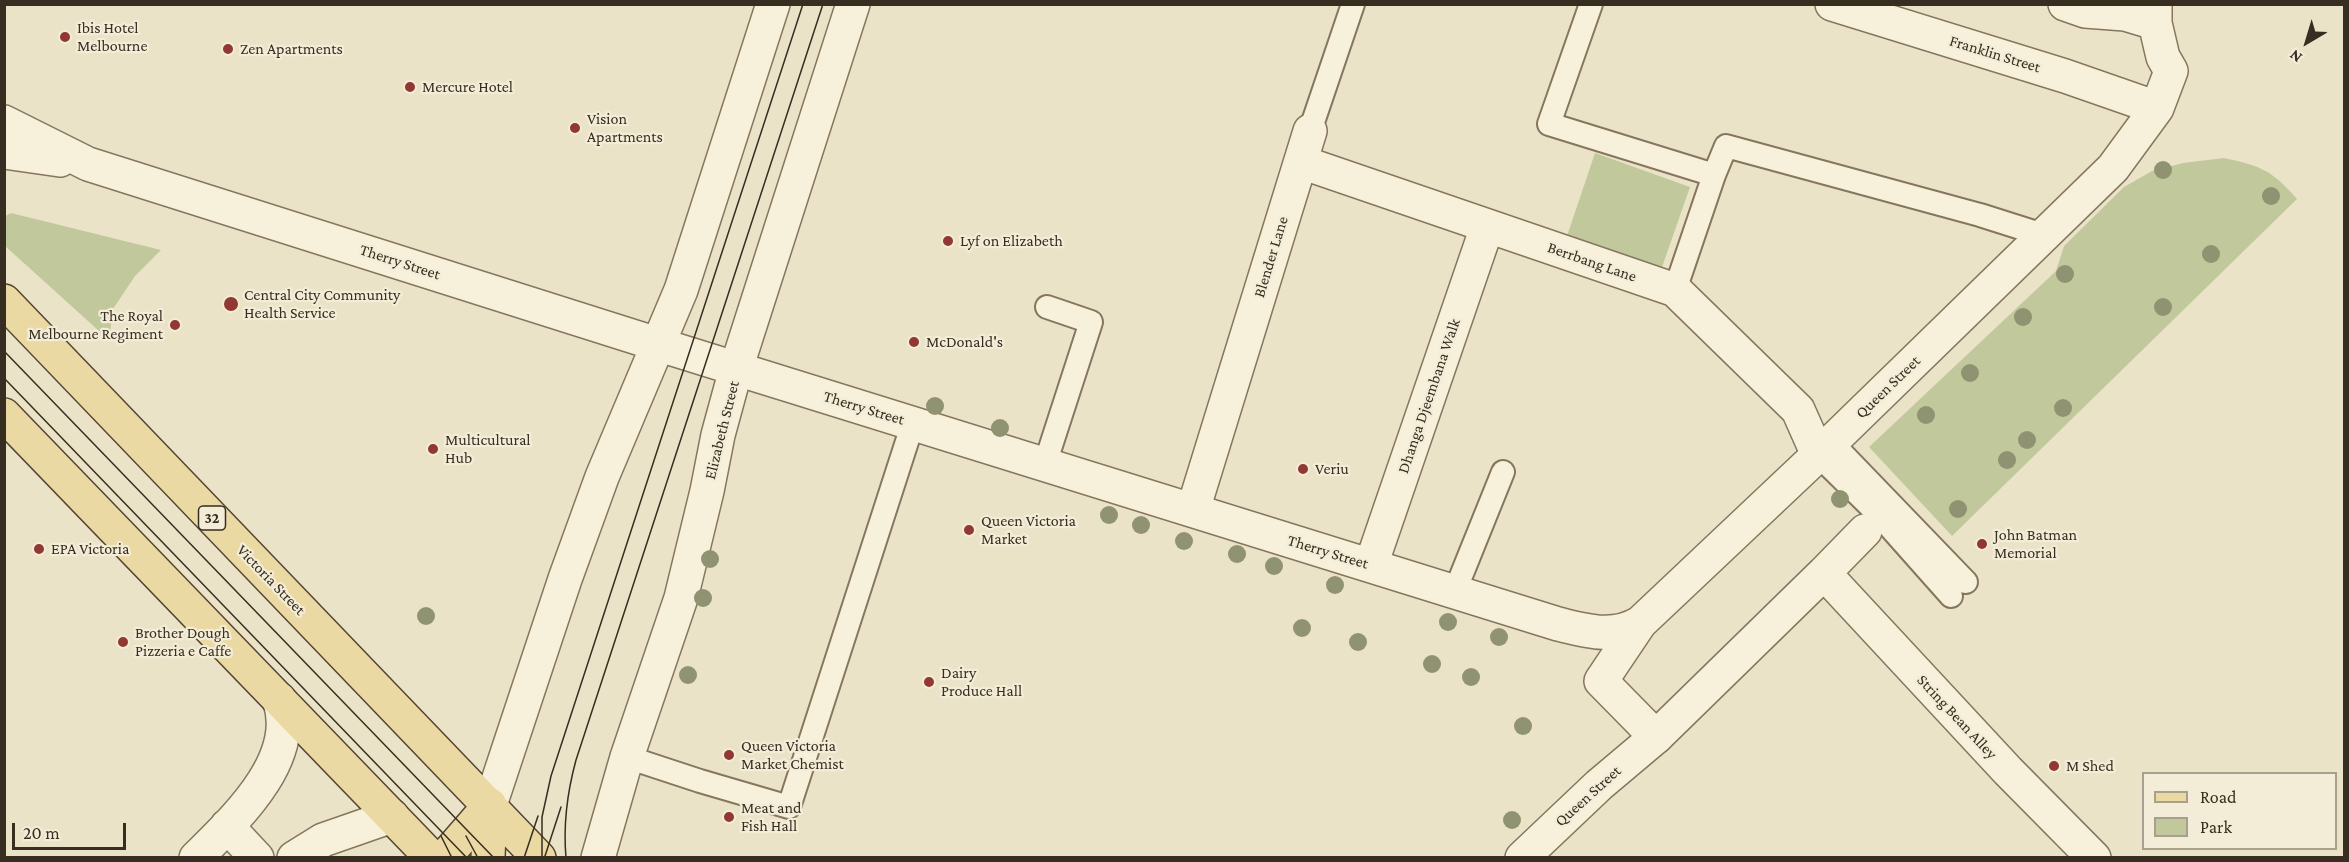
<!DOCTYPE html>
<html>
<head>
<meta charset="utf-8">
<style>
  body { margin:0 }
  #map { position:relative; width:2349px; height:862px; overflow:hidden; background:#ebe3c8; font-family:"Crimson Pro",serif }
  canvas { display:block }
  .frame { position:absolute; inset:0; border:6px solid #382d21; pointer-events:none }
  .legend { position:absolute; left:2142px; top:772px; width:195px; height:78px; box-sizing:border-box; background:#f3edd7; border:2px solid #a8a08e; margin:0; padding:8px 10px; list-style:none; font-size:18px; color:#382d21 }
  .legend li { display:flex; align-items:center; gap:12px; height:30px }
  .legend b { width:30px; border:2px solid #a8a08e }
  .north { position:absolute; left:2277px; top:12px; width:60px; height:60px; -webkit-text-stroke:4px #f3edd7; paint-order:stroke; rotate:218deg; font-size:16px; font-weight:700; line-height:24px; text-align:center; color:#382d21 }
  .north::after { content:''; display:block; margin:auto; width:21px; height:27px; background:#382d21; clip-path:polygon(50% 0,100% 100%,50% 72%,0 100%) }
  .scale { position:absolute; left:12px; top:823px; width:114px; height:27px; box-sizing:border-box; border:3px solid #382d21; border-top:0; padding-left:8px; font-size:18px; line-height:21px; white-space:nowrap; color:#382d21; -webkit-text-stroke:4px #f3edd7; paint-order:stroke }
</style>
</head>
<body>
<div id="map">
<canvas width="2349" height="862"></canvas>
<div class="frame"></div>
<ul class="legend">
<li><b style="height:8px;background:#ebd9a3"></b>Road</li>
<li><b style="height:16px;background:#c1c99c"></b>Park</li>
</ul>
<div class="north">N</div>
<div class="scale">20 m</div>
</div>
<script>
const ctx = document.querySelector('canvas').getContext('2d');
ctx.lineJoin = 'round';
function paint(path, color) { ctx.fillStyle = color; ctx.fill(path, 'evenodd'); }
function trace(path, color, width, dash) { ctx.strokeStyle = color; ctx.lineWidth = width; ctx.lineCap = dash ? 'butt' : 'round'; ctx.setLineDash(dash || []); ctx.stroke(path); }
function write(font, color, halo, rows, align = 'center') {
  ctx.font = font + ' "Crimson Pro",serif'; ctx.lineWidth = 4.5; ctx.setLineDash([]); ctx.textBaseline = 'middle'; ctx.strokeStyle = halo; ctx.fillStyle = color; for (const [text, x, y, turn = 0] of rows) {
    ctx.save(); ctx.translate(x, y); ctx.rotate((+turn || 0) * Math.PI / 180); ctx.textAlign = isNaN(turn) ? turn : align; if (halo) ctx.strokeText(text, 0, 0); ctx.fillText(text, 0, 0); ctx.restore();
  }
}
paint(new Path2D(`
  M 1595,153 L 1690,187 L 1661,270 L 1567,236 Z
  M 2224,158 C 2261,166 2272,170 2297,199 L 1952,536 L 1869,447 L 2056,271 L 2064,246 L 2124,187 L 2152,171 L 2183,163 Z
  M 11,213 L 161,250 L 135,276 L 113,309 L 109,340 L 5,246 L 5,216 Z`), '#c1c99c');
const service = new Path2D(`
  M 1591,4 L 1549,124 L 1714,175
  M 1310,131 L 1353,4
  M 1675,290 L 1714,175 L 1726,146 L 1980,215 L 2043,235
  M 1831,442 L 1966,582
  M 1818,455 L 1880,516 L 1951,596
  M 1045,464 L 1091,322 L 1047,307
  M 1455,591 L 1503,472
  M 627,757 L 700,781 L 789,807 L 913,423`);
const pedestrian = new Path2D(`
  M 1301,162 L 1675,290 L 1798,410 L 1818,455
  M 1193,510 L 1310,131
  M 1371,565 L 1487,227
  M 1824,573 L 2008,771 L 2094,858
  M 1656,737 L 1824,573 L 1865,531`);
const minor = new Path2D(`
  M 1832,4 L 2065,76 L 2157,108
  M 2065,4 L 2085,11 L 2125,14 L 2155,23
  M 4,122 L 88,164 L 660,345 L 1558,624 C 1587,631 1613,639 1640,623
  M 4,152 L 60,160
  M 227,826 L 257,858
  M 196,858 C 234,820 301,759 279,699
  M 294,858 L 323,840 L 392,816
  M 1522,858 L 1599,785 L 1656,737 L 1601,681 L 1640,623 L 1818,455 L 2113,168 L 2157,108 L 2171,71 L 2163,57 L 2155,23 L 2155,4`);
const tertiary = new Path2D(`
  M 490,805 L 565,579 L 602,477 L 681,290 L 773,4
  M 598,858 L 627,757 L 681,598 L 707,491 L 718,435 L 736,369 L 853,4`);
const primary = new Path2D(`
  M 4,301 L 539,858
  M 4,415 L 432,858
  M 444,858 L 490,805
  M 488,858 L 490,805`);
trace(service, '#86765e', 26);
trace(pedestrian, '#86765e', 36);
trace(minor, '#86765e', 36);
trace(tertiary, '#86765e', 36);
trace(primary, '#544432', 36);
trace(service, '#f7f0db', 22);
trace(pedestrian, '#f7f0db', 33);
trace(minor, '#f7f0db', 33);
trace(tertiary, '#f7f0db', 33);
trace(primary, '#ebd9a3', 33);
trace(new Path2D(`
  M 4,351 L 494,858
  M 4,378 L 467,858
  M 441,836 L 452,858
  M 466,836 L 478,858
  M 545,856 L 561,807
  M 524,858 L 538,816
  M 542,858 L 542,817 L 551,776 L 803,4
  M 566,858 C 563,824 567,793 576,760 L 823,4`), '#382d21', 1.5);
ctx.fillStyle = '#909371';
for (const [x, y] of [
  [2163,170],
  [2271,196],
  [2211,254],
  [2065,274],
  [2163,307],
  [2023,317],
  [1970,373],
  [935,406],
  [2063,408],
  [1926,415],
  [1000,428],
  [2027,440],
  [2007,460],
  [1840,499],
  [1958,509],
  [1109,515],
  [1141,525],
  [1184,541],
  [1237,554],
  [710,559],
  [1274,566],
  [1335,585],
  [703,598],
  [426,616],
  [1448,622],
  [1302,628],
  [1499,637],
  [1358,642],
  [1432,664],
  [688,675],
  [1471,677],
  [1523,726],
  [1512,820]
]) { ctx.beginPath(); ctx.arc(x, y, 9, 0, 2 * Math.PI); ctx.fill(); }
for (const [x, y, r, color] of [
  [65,37,6,"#913832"],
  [228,49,6,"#913832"],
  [410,87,6,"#913832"],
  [575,128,6,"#913832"],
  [948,241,6,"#913832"],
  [231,304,8,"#913832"],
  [175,325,6,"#913832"],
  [914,342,6,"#913832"],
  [433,449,6,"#913832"],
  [1303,469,6,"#913832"],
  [969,530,6,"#913832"],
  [1982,544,6,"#913832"],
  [39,549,6,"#913832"],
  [123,642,6,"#913832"],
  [929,682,6,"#913832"],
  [729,755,6,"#913832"],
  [2054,766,6,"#913832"],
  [729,817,6,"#913832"]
]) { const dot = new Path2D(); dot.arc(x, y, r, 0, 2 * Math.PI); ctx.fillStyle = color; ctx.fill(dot); trace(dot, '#f3edd7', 2); }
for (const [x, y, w] of [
  [212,518,27]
]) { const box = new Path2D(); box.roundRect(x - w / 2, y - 12, w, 24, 4.5); ctx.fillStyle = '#f3edd7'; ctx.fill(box); trace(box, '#382d21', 1.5); }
write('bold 15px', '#382d21', null, [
  ["32",212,518]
]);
write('16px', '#382d21', '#f3edd7', [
  ["Ibis Hotel",77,28],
  ["Melbourne",77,46],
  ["Zen Apartments",240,49],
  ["Mercure Hotel",422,87],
  ["Vision",587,119],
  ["Apartments",587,137],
  ["Lyf on Elizabeth",960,241],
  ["Central City Community",244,295],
  ["Health Service",244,313],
  ["The Royal",163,316,"right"],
  ["Melbourne Regiment",163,334,"right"],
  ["McDonald's",926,342],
  ["Multicultural",445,440],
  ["Hub",445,458],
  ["Veriu",1315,469],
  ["Queen Victoria",981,521],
  ["Market",981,539],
  ["John Batman",1994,535],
  ["Memorial",1994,553],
  ["EPA Victoria",51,549],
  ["Brother Dough",135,633],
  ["Pizzeria e Caffe",135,651],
  ["Dairy",941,673],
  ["Produce Hall",941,691],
  ["Queen Victoria",741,746],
  ["Market Chemist",741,764],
  ["M Shed",2066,766],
  ["Meat and",741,808],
  ["Fish Hall",741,826]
], 'left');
write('16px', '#382d21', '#f3edd7', [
  ["Franklin Street",1995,54,17],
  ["Blender Lane",1271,257,-73],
  ["Therry Street",400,262,18],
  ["Berrbang Lane",1592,262,19],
  ["Queen Street",1888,387,-44],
  ["Dhanga Djeembana Walk",1429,396,-71],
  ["Therry Street",864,408,17],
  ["Elizabeth Street",722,430,-76],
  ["Therry Street",1328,552,17],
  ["Victoria Street",271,580,46],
  ["String Bean Alley",1957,717,47],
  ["Queen Street",1588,796,-42]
]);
</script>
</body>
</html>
